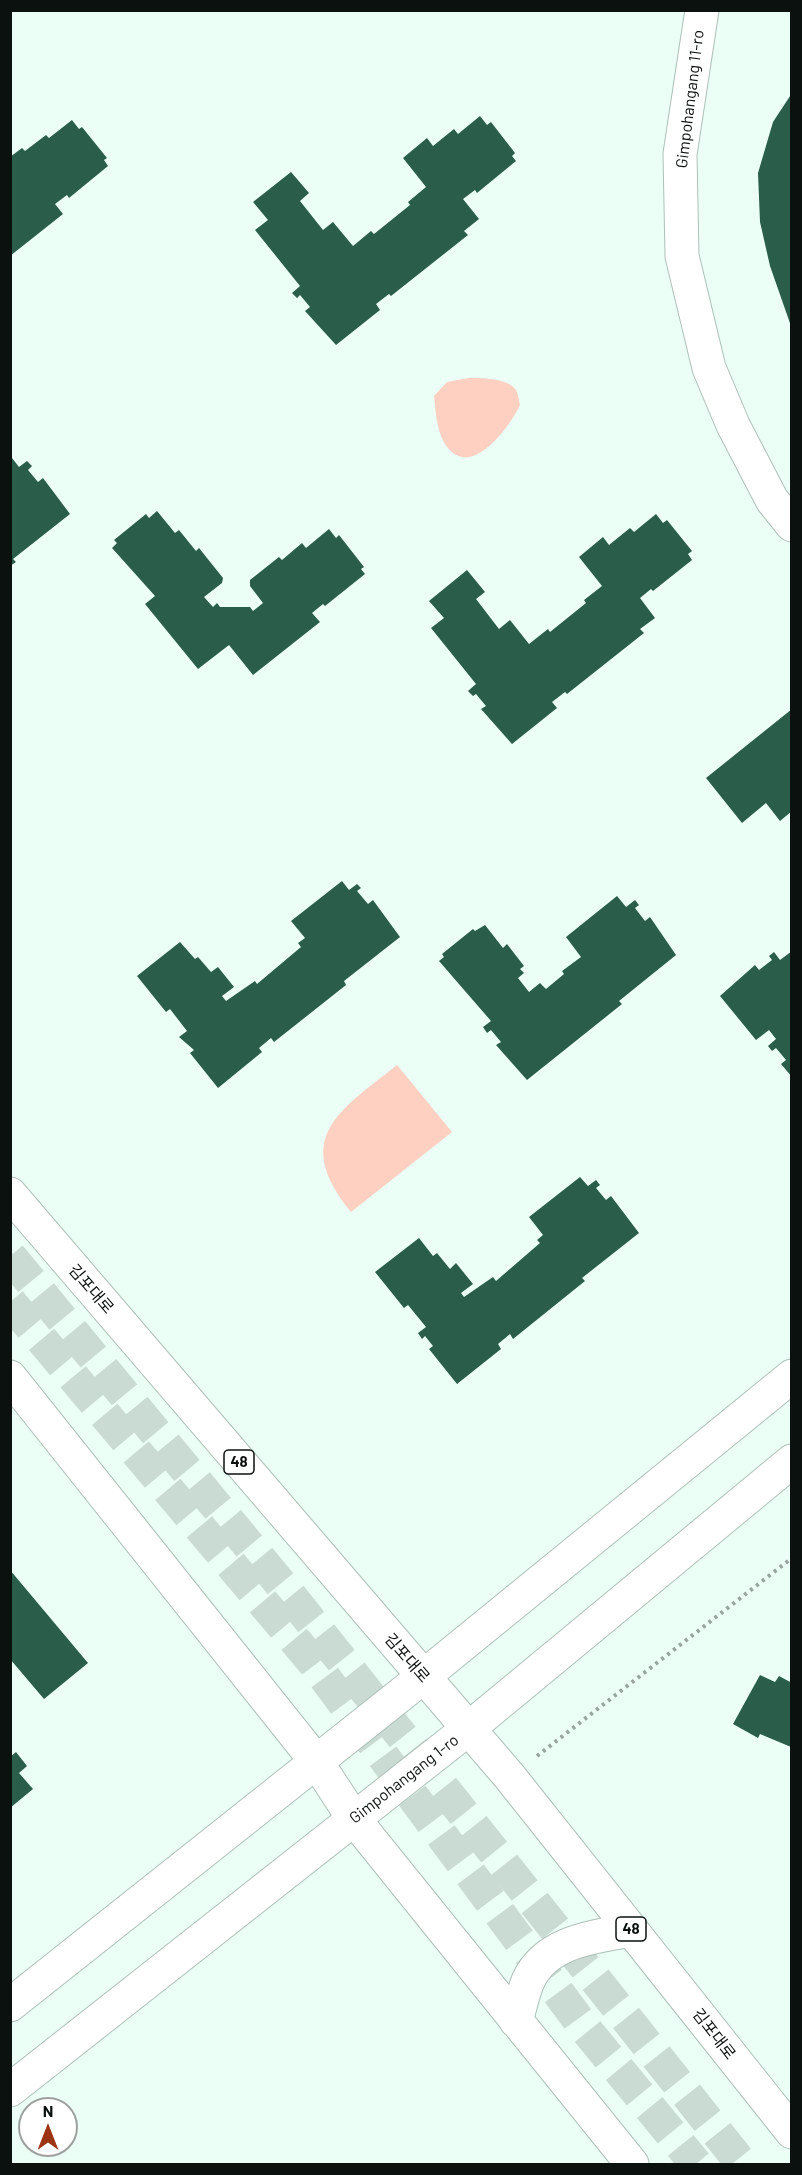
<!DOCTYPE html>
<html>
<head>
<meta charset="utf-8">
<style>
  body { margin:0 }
  #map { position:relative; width:802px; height:2175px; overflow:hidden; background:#ebfff6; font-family:Barlow,sans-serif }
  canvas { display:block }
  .frame { position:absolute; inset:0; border:12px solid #0b110e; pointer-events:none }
  .north { position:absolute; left:18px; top:2097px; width:60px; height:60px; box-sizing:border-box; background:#fff; border:2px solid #9da09f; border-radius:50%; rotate:0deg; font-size:16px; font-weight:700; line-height:24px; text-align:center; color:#0b110e }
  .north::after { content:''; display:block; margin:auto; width:21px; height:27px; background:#9c3513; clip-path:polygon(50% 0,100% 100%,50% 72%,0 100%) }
</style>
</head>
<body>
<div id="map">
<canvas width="802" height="2175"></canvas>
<div class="frame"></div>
<div class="north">N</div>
</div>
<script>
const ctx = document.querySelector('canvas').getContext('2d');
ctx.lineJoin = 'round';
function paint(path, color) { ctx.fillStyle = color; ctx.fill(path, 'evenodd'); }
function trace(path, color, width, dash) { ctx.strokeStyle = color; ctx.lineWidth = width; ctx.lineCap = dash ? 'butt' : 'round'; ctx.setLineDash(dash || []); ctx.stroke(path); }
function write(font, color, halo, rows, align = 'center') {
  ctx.font = font + ' Barlow,"Noto Sans KR",sans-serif'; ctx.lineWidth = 6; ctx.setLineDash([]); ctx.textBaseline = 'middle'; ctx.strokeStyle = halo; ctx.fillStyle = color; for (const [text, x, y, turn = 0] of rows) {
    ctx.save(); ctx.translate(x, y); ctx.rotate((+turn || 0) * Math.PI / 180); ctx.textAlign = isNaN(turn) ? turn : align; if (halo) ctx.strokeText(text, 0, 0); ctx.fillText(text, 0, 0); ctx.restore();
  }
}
paint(new Path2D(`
  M 469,378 C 482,378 508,378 516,390 C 518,394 519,401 520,405 C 512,423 476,474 452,452 C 437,439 436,415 434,396 L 447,382 Z
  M 397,1065 L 452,1132 L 351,1212 C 291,1138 339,1111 397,1065 Z`), '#fed0c2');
paint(new Path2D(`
  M 792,93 L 792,329 L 770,266 L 760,222 L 758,173 L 773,122 Z
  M 480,116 L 487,125 L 491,122 L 515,153 L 512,156 L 516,161 L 477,193 L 475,190 L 463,199 L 479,219 L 464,231 L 468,235 L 391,296 L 389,294 L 376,304 L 380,310 L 336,345 L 305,311 L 310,307 L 300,295 L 297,298 L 292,293 L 300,286 L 255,230 L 268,220 L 253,202 L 291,172 L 309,193 L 300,201 L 323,230 L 333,222 L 353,246 L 371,231 L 374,234 L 410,205 L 408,202 L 426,187 L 403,158 L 427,138 L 433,146 L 454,129 L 458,134 Z
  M 72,120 L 79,129 L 82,127 L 107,158 L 104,160 L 108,166 L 69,198 L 67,195 L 55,204 L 63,214 L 10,256 L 10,157 L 22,148 L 25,151 L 46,135 L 49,138 Z
  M 12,458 L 19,467 L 27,461 L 32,466 L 28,470 L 38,482 L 43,478 L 70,514 L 13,559 L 16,562 L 10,566 Z
  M 157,511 L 175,533 L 179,530 L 196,551 L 199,548 L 223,578 L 222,583 L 204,597 L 213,607 L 217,603 L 220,607 L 250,607 L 253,611 L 263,603 L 250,586 L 250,580 L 279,557 L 282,560 L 302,543 L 306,548 L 329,529 L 336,538 L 339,535 L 364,567 L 361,569 L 365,574 L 325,606 L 323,604 L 312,613 L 320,622 L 253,675 L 229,645 L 198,669 L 145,604 L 155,596 L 112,548 L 117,543 L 114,540 L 146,514 L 149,518 Z
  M 656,514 L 663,523 L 667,520 L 692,551 L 688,554 L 692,560 L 653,591 L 651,589 L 640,598 L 655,618 L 640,629 L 644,633 L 567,694 L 565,692 L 552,702 L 557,708 L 512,744 L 481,709 L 486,706 L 476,694 L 473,696 L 468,691 L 476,684 L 431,628 L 444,618 L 429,601 L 467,570 L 485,592 L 476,599 L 499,629 L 510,620 L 529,644 L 548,629 L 550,632 L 586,603 L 584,600 L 602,586 L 579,557 L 603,537 L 609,545 L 630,528 L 634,532 Z
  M 792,709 L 792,811 L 780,821 L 766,803 L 742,823 L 706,778 Z
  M 342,881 L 349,890 L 357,884 L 361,888 L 357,891 L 368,904 L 373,900 L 400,937 L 344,981 L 346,985 L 274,1042 L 271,1038 L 259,1048 L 262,1052 L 218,1088 L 190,1053 L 194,1050 L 179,1037 L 187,1031 L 170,1009 L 166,1012 L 137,976 L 180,942 L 195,959 L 198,957 L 211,972 L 218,967 L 234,987 L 222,996 L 226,1001 L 255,981 L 257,984 L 301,947 L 298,943 L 305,938 L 291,921 Z
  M 617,896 L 626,907 L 635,900 L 639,905 L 635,908 L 645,921 L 650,917 L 676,955 L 619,1001 L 622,1004 L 527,1080 L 496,1045 L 501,1042 L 491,1030 L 487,1033 L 483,1027 L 491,1021 L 439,961 L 444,957 L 442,954 L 473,929 L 475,931 L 485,925 L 503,948 L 507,944 L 524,966 L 520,969 L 524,973 L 518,978 L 529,992 L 540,983 L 546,989 L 564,974 L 562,971 L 581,957 L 566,937 Z
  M 792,951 L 792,1077 L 781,1064 L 786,1060 L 776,1048 L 772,1051 L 768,1046 L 776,1039 L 769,1030 L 756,1040 L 720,996 L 755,965 L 759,970 L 772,960 L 769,956 L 774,952 L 780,960 Z
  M 580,1177 L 588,1186 L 596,1180 L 600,1185 L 596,1188 L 606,1200 L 611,1196 L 639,1233 L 582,1278 L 585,1281 L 513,1339 L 510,1334 L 498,1344 L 501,1349 L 457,1384 L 429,1349 L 433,1346 L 425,1336 L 422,1339 L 418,1333 L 426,1327 L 408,1305 L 404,1308 L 375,1272 L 419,1238 L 433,1256 L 437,1253 L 450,1269 L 456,1263 L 473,1284 L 461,1293 L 464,1297 L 493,1277 L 496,1281 L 540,1243 L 537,1240 L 543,1235 L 529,1217 Z
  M 10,1570 L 88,1663 L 44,1699 L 10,1659 Z
  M 760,1675 L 775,1682 L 779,1676 L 792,1683 L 791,1747 L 760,1734 L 758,1738 L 733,1724 Z
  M 16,1752 L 27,1766 L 19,1773 L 33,1789 L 10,1808 L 10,1757 Z`), '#2a5e4b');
trace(new Path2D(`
  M 10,1256 L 293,1599 L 742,2164
  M 10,1302 L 314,1663 L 583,2026 L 696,2164`), '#c9dbd3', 33, [33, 16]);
const tertiary = new Path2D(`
  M 702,10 L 680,154 L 682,256 L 709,368 L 733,425 L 772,500 L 792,525
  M 10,2005 L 423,1677 L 792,1376
  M 10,2090 L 468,1729 L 792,1461`);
const primary = new Path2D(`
  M 10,1194 L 510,1777 L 792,2132
  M 10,1377 L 316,1761 L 354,1819 L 632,2164
  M 516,2021 C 520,2008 523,1993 528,1981 C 546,1941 594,1937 632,1930`);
trace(tertiary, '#adc0b7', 35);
trace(primary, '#adc0b7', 35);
trace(new Path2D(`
  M 537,1756 L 792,1558`), '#96a59e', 4, [3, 4.5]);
trace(tertiary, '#fff', 33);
trace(primary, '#fff', 33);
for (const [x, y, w] of [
  [239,1462,30],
  [631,1929,30]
]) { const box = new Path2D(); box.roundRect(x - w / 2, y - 12, w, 24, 4.5); ctx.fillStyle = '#fff'; ctx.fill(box); trace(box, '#0b110e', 1.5); }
write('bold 15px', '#0b110e', null, [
  ["48",239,1462],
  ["48",631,1929]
]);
write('16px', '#0b110e', '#fff', [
  ["Gimpohangang 11-ro",690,99,-83],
  ["김포대로",91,1289,49],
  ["김포대로",407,1658,49],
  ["Gimpohangang 1-ro",404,1779,-38],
  ["김포대로",714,2034,52]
]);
</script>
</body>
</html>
